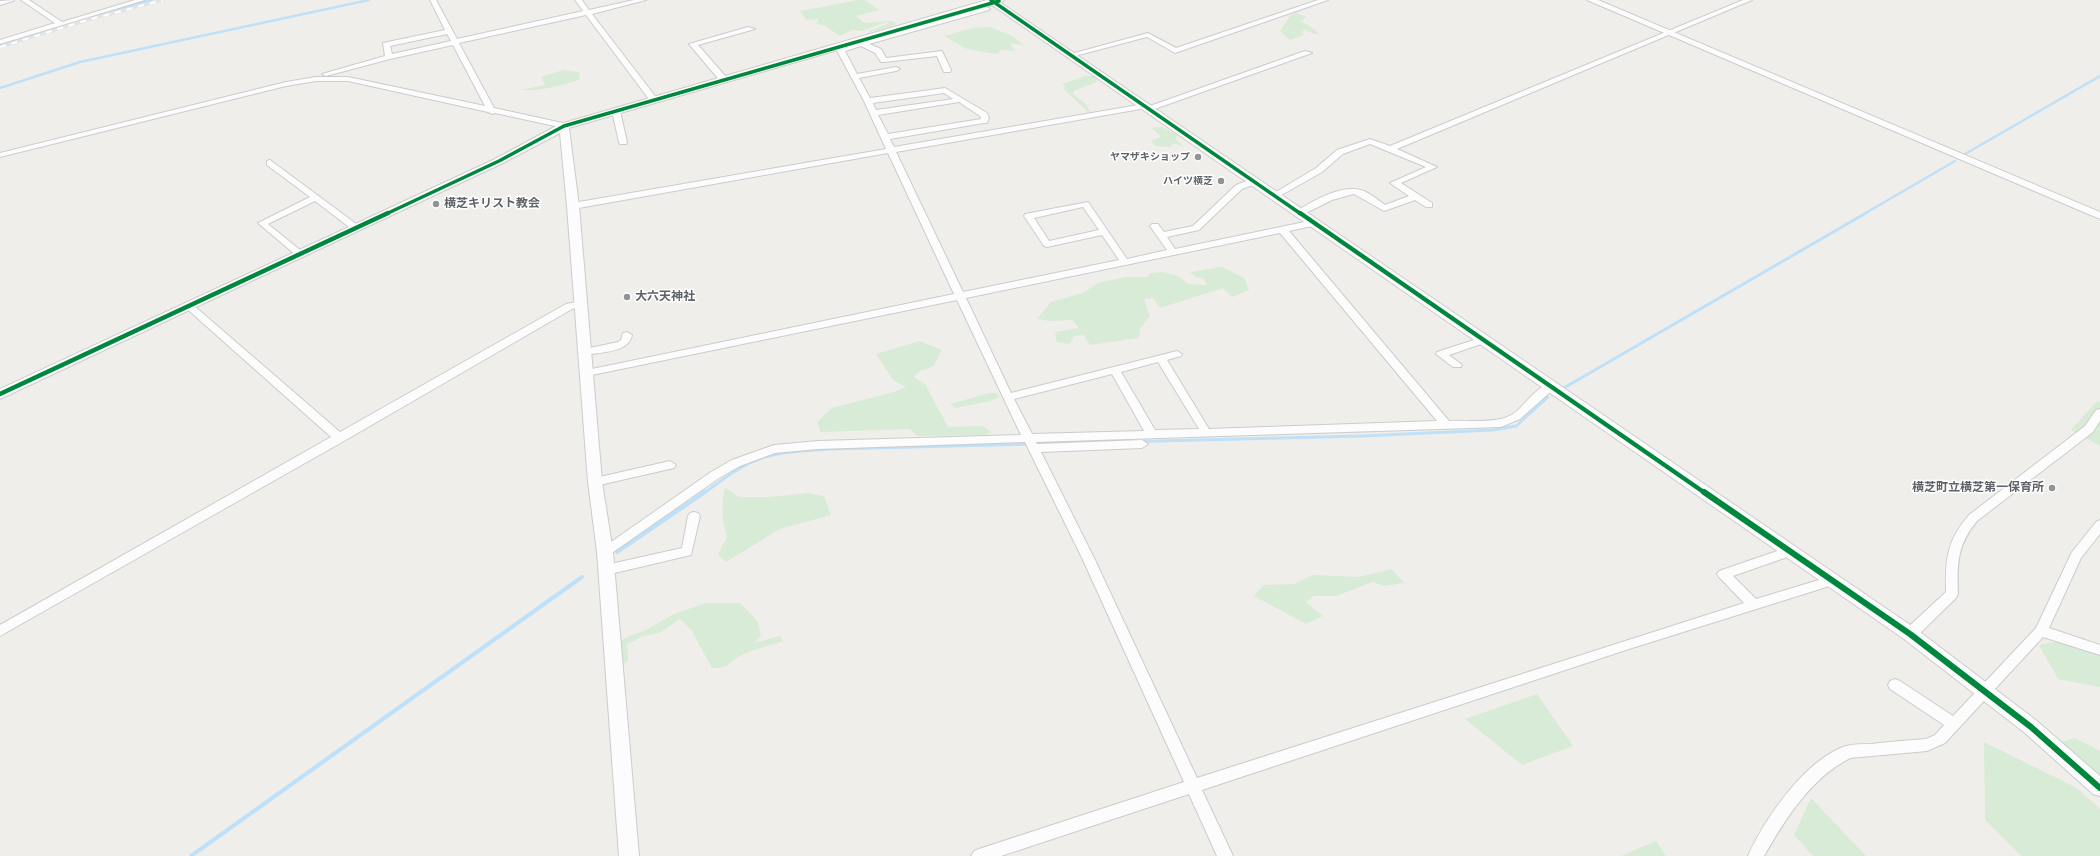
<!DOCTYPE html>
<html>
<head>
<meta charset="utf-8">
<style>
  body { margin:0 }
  canvas { display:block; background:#efeeea }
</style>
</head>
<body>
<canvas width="2100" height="856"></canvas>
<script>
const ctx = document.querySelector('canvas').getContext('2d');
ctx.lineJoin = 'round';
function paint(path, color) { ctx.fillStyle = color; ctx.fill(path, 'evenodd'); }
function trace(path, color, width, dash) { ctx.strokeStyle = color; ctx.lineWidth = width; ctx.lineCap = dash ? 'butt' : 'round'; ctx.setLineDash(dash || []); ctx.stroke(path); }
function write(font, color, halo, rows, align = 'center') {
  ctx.font = font + ' Poppins,"Noto Sans JP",sans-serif'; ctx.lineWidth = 3; ctx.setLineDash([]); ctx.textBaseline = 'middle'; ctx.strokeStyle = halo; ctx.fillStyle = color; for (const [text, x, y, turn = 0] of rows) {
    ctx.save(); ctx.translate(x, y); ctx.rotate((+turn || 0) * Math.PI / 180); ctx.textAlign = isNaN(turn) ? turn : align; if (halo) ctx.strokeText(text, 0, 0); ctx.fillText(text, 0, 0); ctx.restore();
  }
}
paint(new Path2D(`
  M 858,0 L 865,0 L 879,10 L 856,16 L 864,23 L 891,21 L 895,22 L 896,25 L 870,32 L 869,31 L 890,23 L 886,22 L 862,31 L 853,30 L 840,36 L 825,26 L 816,24 L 819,19 L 807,20 L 800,11 Z
  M 1296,13 L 1307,17 L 1300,21 L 1311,27 L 1319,34 L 1314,34 L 1305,30 L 1301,32 L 1304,35 L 1290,40 L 1280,31 L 1290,16 Z
  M 990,27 L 1012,36 L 1024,45 L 1010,43 L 1015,51 L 1001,50 L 997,54 L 967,49 L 944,36 L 973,28 Z
  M 563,70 L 579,72 L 580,79 C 562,86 541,91 521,90 L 545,85 L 541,77 Z
  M 1085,76 L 1094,76 L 1097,82 L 1073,91 L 1073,94 L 1086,104 L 1090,112 L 1088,112 L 1064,89 L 1065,86 L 1062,84 Z
  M 1162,127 L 1177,135 L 1176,139 L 1184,147 L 1173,143 L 1170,147 L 1155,146 L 1151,141 L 1161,137 L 1152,128 Z
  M 1222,267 L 1244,278 L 1249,290 L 1232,297 L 1223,288 L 1160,308 L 1153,298 L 1144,299 L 1150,316 L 1140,328 L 1139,338 L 1090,345 L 1084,335 L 1074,336 L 1070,344 L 1057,342 L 1055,332 L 1079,328 L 1072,320 L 1050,321 L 1037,319 L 1051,302 L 1083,293 L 1098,283 L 1125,277 L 1147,277 L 1151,273 L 1163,272 L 1178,276 L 1188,284 L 1207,285 L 1203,278 L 1196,277 L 1190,272 Z
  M 920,341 L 942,350 L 934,366 L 920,371 L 914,377 L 925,384 L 948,427 L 982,426 L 991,432 L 986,435 L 917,436 L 910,429 L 821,432 L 817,422 L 832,408 L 894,392 L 906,387 L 893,380 L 876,354 Z
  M 989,393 L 997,393 L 999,397 L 990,401 L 955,408 L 950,404 Z
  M 2097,401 L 2100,402 L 2100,446 L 2071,430 Z
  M 725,488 L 739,497 L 769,497 L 808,493 L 824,496 L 831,515 L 780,529 L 726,562 L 718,554 L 727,537 C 722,522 721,503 725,488 Z
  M 1392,569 L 1404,583 L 1384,586 L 1373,582 L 1336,596 L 1314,596 L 1306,602 L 1323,616 L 1306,624 L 1254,596 L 1263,585 L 1294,584 L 1313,575 L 1358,577 Z
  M 706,603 L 740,603 L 758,622 L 761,636 L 754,643 L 780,636 L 783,641 C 769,646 753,649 740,656 C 728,663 729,669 712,668 L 692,631 L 680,619 L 659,633 L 644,636 L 627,644 L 628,660 L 620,667 L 618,643 L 629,636 L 644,631 L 674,614 Z
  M 2082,637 L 2100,647 L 2100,687 L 2058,679 L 2039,645 Z
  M 1537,694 L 1573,746 L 1522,765 L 1465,719 Z
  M 2075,738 L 2100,751 L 2100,781 L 2058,743 Z
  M 1984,742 L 2077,788 L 2100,809 L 2100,856 L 2021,856 L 1985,820 Z
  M 1811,798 L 1866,856 L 1813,856 L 1794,835 Z
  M 1656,841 L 1666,856 L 1621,856 Z`), '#d8ebd6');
trace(new Path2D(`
  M 95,15 L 152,0
  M 0,45 L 60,26
  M 0,88 L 80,62 L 369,0
  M 1965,154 L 2100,76
  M 1864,214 L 1955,161`), '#bfe0f9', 2.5);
trace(new Path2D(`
  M 1562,389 L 1866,213
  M 704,493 C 721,481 739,466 759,459 C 781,451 806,451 829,449 L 1363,436 L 1493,430 L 1516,426 L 1548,397`), '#bfe0f9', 3);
trace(new Path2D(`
  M 617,552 L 705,492
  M 191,856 L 582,577`), '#bfe0f9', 4);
const minor = new Path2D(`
  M 14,0 L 13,1 L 0,5 L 0,1 Z
  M 21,0 L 29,0 L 62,22 L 135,0 L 145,0 L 0,44 L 0,40 L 55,23 Z
  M 430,0 L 436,0 L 457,39 L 583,11 L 575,0 L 582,0 L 589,10 L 634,0 L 646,0 L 592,14 L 658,100 L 651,102 L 586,15 L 459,43 L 494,108 L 567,124 L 567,128 L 564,128 L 495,113 L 492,114 L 488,112 L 348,81 L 316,81 L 286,86 L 0,157 L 0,153 L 286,82 L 316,77 L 348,77 L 485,106 L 453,45 L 390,59 L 326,76 L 322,74 L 385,56 L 383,43 L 445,30 ZM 447,34 L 451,41 L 392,54 L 390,46 Z
  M 1318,0 L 1328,0 L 1175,53 L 1147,37 L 1071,57 L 1067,55 L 1148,33 L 1176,48 Z
  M 1743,0 L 1752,0 L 1397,149 L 1437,167 L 1401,183 L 1432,203 L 1432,207 L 1426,207 L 1415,200 L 1384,211 L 1354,194 L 1332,200 L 1302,215 L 1296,215 L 1296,211 C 1314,201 1342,183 1364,191 C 1371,194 1378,200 1385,205 L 1409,196 L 1390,183 L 1426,167 L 1370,144 L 1343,154 L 1322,172 L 1278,197 L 1275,198 L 1271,195 L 1316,168 L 1337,150 L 1370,139 L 1390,146 Z
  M 987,7 L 990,9 L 989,10 L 869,44 L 881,49 L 886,58 L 942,51 L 951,70 L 950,72 L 944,72 L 937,56 L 884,62 L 881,62 L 875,53 L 861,46 L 845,51 L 857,74 L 896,67 L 900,69 L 896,71 L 859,78 L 870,98 L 945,88 L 987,113 L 989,118 L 987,123 L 984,123 L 890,139 L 894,147 L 1144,104 L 1147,104 L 1147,107 L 1305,51 L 1312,53 L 1149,111 L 1146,111 L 1146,108 L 896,152 L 963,292 L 1119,260 L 1102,235 L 1047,247 L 1044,246 L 1024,216 L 1025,214 L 1088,202 L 1127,259 L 1167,250 L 1150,226 L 1152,224 L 1158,224 L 1164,232 L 1193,226 L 1236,185 L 1255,178 L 1259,181 L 1258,183 L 1242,189 L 1199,230 L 1167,237 L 1175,249 L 1314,220 L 1317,221 L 1317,225 L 1289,231 L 1449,421 C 1467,420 1498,424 1513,414 C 1526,405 1534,388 1551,383 L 1556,387 L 1520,419 L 1501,427 L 1036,442 L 1037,444 L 1142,440 L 1148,444 L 1142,448 L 1041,452 L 1095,560 L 1197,778 L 1744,603 L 1719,577 L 1717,574 L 1719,571 L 1789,547 L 1793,549 L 1795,552 L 1793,555 L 1733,576 L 1756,599 L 1832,576 L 1836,578 L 1838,581 L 1836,584 L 1629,649 L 1202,790 L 1233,856 L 1217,856 L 1189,794 L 1001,856 L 971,856 L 974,851 L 979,849 L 1184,782 L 1083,560 L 1025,442 L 818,449 L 775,453 L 740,466 L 719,478 L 609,555 L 605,557 L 601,555 L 599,552 L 601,549 L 711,472 L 732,460 L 774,445 L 818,441 L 1021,435 L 957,300 L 587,376 L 582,373 L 587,370 L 954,294 L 888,153 L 573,209 L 569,206 L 573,203 L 886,149 L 864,101 L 835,47 L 836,45 L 842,47 ZM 944,93 L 953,99 L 876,110 L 873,103 ZM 959,102 L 980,116 L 981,119 L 888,134 L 878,115 ZM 1083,207 L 1099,230 L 1049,241 L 1034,218 ZM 1280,233 L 1437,421 L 1209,429 L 1167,360 L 1181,356 L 1182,354 L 1177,351 L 1011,393 L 966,298 ZM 1158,362 L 1199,429 L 1155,430 L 1121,372 ZM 1112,374 L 1144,431 L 1032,434 L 1014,399 Z
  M 748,27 L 755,29 L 698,45 L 727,78 L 727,82 L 721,82 L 689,44 Z
  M 613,109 L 620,111 L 627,142 L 626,144 L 620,144 L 619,142 L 612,111 Z
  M 270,160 L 359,226 L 359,230 L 353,230 L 315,201 L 268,224 L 305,254 L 303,256 L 297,256 L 258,223 L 310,197 L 267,165 L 267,161 Z
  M 581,301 L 586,304 L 584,306 L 572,309 L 344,441 L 0,636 L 0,625 L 331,437 L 186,308 L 184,306 L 186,304 L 192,304 L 340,432 L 566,304 Z
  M 627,332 L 632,335 C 629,353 600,352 585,355 L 580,352 L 585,349 L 618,342 L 621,340 L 623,333 Z
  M 1483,337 L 1488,340 L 1487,342 L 1449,355 L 1462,365 L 1461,367 L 1453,367 L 1436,354 L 1437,352 Z
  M 2100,409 L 2100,421 L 2093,432 L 1977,521 C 1957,545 1957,564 1958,594 L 1956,598 L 1915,638 L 1910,639 L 1905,638 L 1903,634 L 1905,630 L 1946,592 C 1945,560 1947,540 1969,515 L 2085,426 L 2096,410 Z
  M 670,461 L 676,465 L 674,468 L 595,486 L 591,485 L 589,482 L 591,479 L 595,478 Z
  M 694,512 L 698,513 L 700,516 L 691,555 L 606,575 L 602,573 L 600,570 L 602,567 L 606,565 L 682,548 L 688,516 L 690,513 Z
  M 2100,520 L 2100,534 L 2081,558 L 2049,628 L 2100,645 L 2100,655 L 2043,637 L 1945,743 L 1927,751 L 1850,758 C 1810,779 1786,818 1764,856 L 1748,856 C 1765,818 1806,759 1846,746 C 1854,744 1863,744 1871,744 C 1889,742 1907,740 1926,739 L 1935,735 L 1944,725 L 1890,689 L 1888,685 L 1890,681 L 1895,679 L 1900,681 L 1953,716 L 2036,628 L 2072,552 L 2096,522 Z`);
const tertiary = new Path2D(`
  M 987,0 L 1004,0 L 1001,3 L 1916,629 L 2037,721 L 2100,776 L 2100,796 L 2093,794 L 2025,733 L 1904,639 L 992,5 L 569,128 L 579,206 L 602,482 L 613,552 L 639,856 L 619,856 L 597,552 L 588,482 L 567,206 L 560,133 L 503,163 L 0,399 L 0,389 L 495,159 L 560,124 Z
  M 1587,0 L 1598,0 L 2100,212 L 2100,219 Z`);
trace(minor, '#cbcccc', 2);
trace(tertiary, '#cbcccc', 2);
paint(minor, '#fdfcfc');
paint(tertiary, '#fdfcfc');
const rail = new Path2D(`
  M 0,47 L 84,21 L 163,0`);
trace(rail, '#e4e4e4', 3);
trace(rail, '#fff', 2, [6]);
trace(new Path2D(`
  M 991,0 L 1301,214
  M 386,214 L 499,161 L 564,126 L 999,1`), '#00873e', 3.5);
trace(new Path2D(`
  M 1300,213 L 1705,493
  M 0,394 L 388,213`), '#00873e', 4.5);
trace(new Path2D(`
  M 1704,492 L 1910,634 L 2031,727 L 2100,788`), '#00873e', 6);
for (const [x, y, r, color] of [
  [1198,157,4,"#919496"],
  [1221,181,4,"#919496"],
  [436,204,4,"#919496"],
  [627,297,4,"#919496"],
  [2052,488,4,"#919496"]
]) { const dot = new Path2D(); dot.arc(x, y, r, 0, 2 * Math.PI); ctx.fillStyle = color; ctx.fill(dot); trace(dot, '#fff', 1.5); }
write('bold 10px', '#5f6368', '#fff', [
  ["ヤマザキショップ",1190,157],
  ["ハイツ横芝",1213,181]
], 'right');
write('bold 12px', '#5f6368', '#fff', [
  ["横芝キリスト教会",444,204],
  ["大六天神社",635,297],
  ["横芝町立横芝第一保育所",2044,488,"right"]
], 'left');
</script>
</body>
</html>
